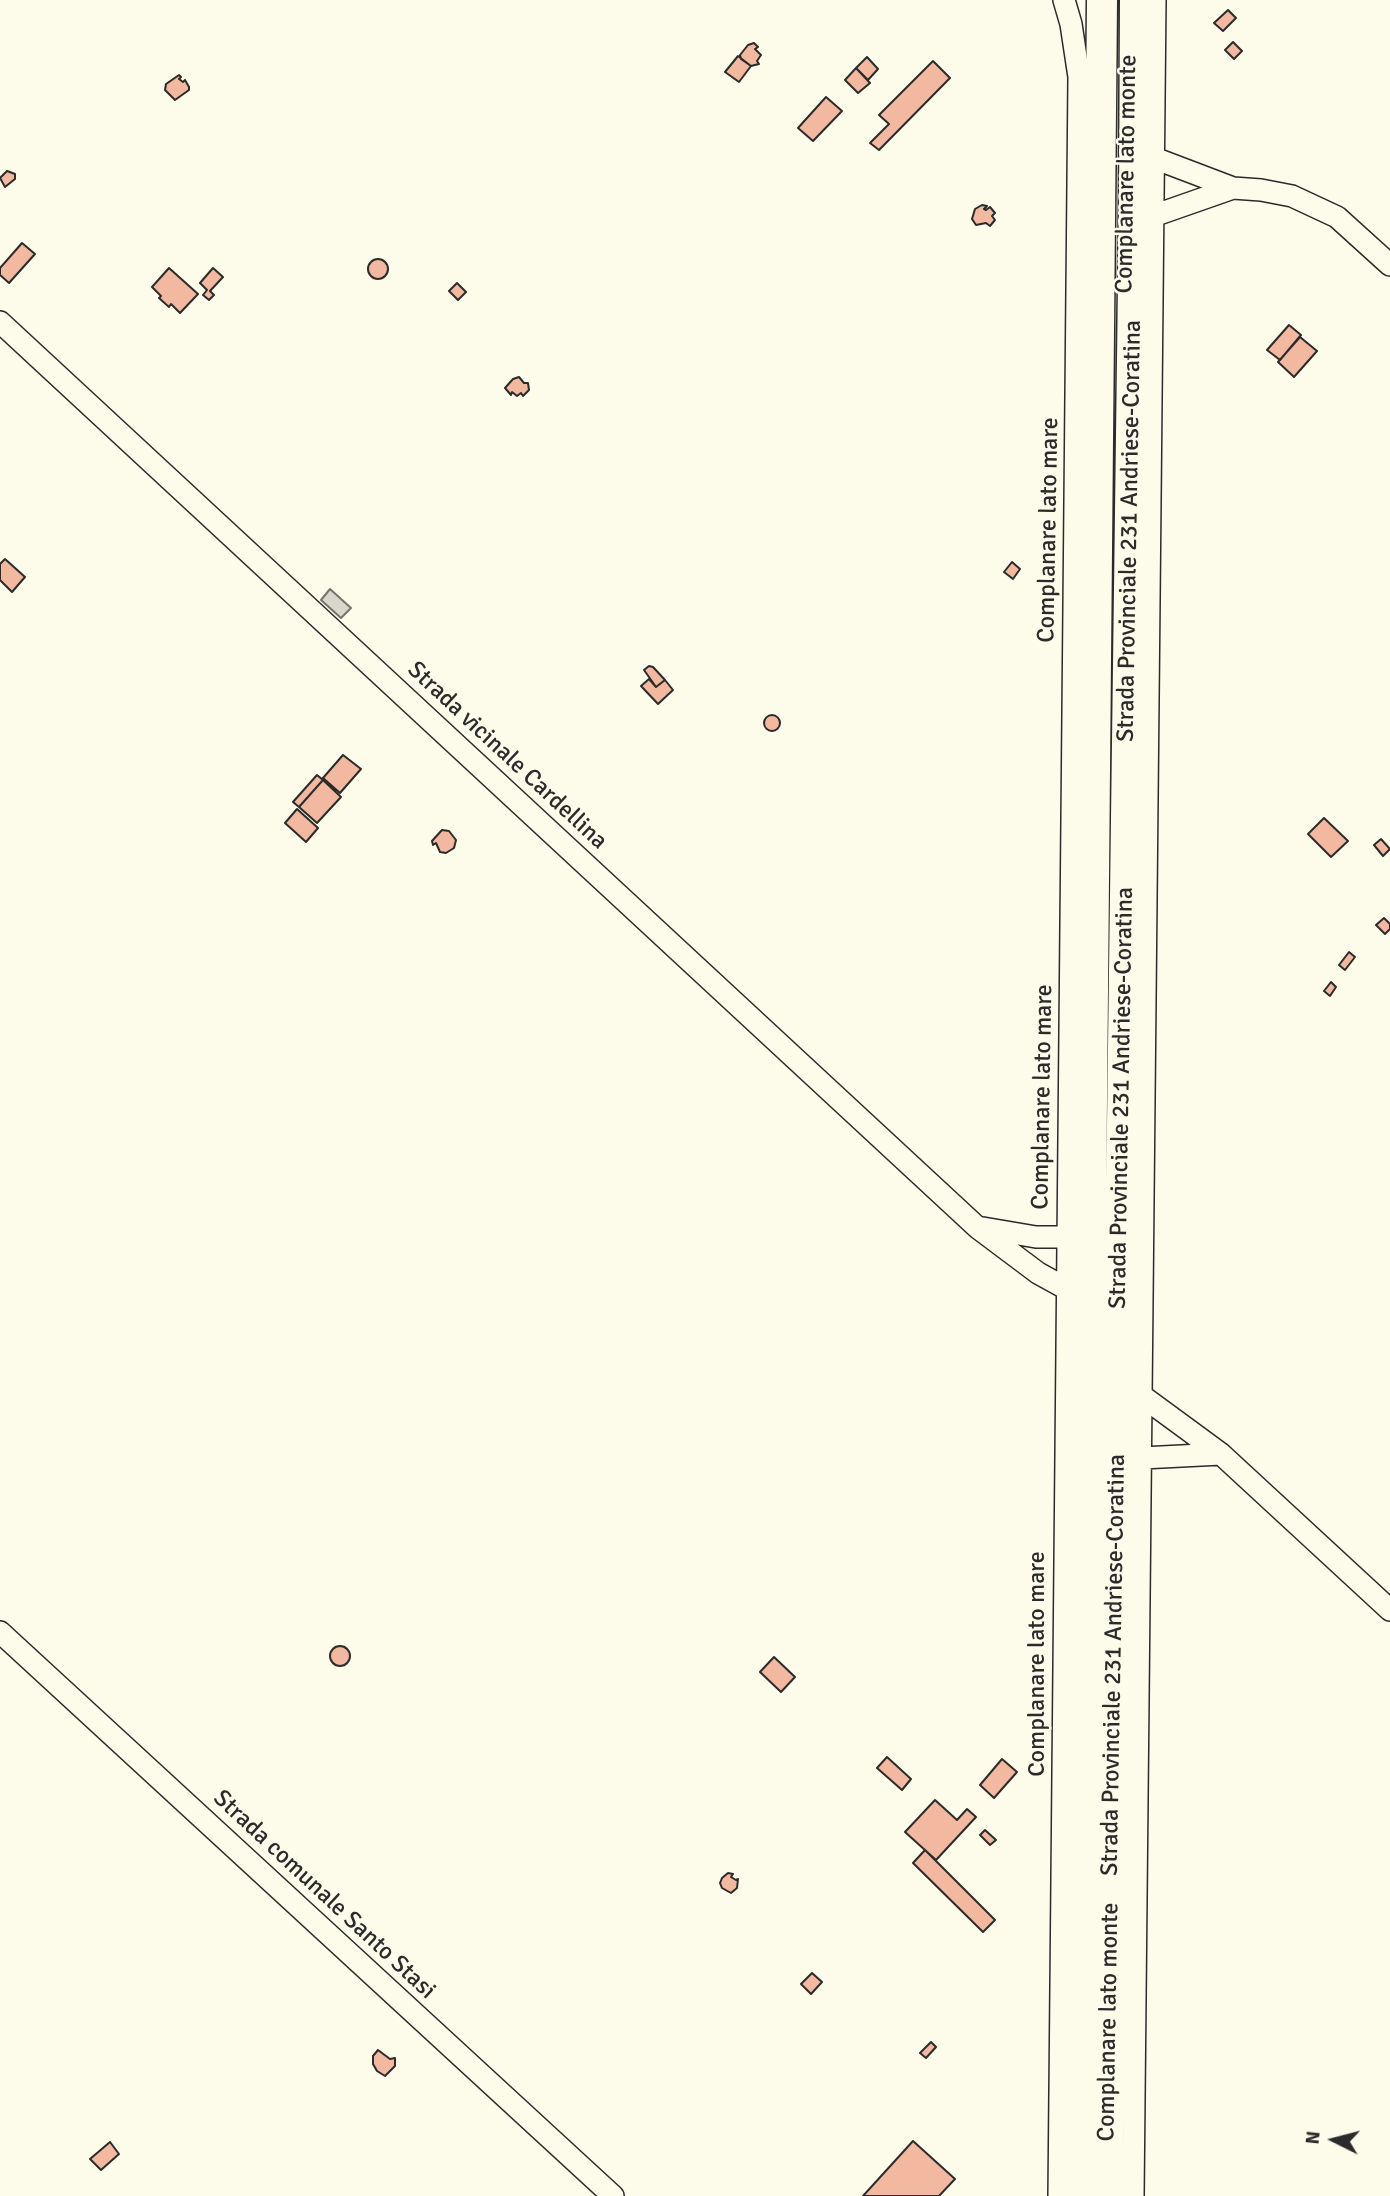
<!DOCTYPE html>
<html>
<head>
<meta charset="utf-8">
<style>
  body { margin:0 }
  #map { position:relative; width:1390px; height:2196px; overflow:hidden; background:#fdfbea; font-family:Signika,sans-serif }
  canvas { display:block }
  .north { position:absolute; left:1299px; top:2105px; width:70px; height:70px; -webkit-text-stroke:5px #fdfbea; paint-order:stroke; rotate:276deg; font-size:19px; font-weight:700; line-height:28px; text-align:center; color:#2b2b2b }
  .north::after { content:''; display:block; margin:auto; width:24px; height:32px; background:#2b2b2b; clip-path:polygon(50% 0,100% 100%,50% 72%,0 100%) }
</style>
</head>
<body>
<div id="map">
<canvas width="1390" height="2196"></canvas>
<div class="north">N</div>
</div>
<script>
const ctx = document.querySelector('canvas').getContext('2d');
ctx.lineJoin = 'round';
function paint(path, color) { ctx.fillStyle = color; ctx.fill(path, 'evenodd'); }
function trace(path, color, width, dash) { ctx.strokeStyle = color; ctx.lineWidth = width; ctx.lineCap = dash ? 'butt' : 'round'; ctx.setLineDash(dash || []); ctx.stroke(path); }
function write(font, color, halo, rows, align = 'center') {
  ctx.font = font + ' Signika,sans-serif'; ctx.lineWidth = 5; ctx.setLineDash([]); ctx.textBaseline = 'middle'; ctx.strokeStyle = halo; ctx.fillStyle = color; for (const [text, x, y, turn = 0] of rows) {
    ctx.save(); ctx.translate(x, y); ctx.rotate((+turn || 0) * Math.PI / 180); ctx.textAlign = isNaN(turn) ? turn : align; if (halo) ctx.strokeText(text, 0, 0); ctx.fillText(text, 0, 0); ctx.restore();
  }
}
const water = new Path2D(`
  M 330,589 L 351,608 L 341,618 L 321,600 Z`);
paint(water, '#d8d7c9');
trace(water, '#74746e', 2);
const building = new Path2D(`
  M 1228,10 L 1236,18 L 1223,31 L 1214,23 Z
  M 1233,42 L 1242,51 L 1234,59 L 1225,50 Z
  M 754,43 L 758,47 L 755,49 L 761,55 L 757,61 L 759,64 L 751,66 L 741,59 L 740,55 L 748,45 Z
  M 738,56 L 751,66 L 739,82 L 725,72 Z
  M 867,57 L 878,69 L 868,80 L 856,68 Z
  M 933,61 L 950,78 L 879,150 L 870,143 L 889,124 L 879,115 Z
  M 856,68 L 870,83 L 858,93 L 845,80 Z
  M 179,75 L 181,77 L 179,79 L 183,82 L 185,80 L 189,87 L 189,90 L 175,100 L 165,90 L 166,84 Z
  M 826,97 L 842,111 L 813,141 L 798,128 Z
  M 7,171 L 15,174 L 15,179 L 5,187 L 0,178 Z
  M 982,205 L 987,206 L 984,209 L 986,210 L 990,207 L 995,213 L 992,216 L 995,220 L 990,226 L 986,223 L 976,225 L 972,219 L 975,209 Z
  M 22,243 L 35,254 L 9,283 L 0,275 L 0,268 Z
  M368 269a10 10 0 1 1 20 0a10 10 0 1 1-20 0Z
  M 169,268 L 198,294 L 180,313 L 171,304 L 169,307 L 159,298 L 161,296 L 152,287 Z
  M 213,268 L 223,277 L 210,291 L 214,295 L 209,300 L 203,295 L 207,290 L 200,283 Z
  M 457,283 L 466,292 L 458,300 L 449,291 Z
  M 1289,325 L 1301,335 L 1280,360 L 1267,350 Z
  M 1300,337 L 1317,351 L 1294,377 L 1278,362 Z
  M 519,377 L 524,383 L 528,383 L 529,390 L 523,396 L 521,393 L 517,396 L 512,392 L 511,395 L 505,388 L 513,379 Z
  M 5,559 L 25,577 L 12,592 L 0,580 L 0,564 Z
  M 1012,562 L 1020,569 L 1013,579 L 1004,572 Z
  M 649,666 L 653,667 L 665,680 L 656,687 L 644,670 Z
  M 649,679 L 656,687 L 665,680 L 673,690 L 658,704 L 641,686 Z
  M764 723a8 8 0 1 1 16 0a8 8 0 1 1-16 0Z
  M 343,755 L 361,769 L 340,793 L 323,778 Z
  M 317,775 L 323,780 L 299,807 L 293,802 Z
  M 323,780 L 341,797 L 317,823 L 299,807 Z
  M 297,809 L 318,828 L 306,842 L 285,823 Z
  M 1324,818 L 1348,841 L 1331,857 L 1308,834 Z
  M 442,830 L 449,831 L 456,840 L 454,848 L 446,853 L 440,852 L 436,843 L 433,845 L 432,841 Z
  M 1381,839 L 1390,849 L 1383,856 L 1374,845 Z
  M 1384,918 L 1390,924 L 1390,929 L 1385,934 L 1376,925 Z
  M 1349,952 L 1355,957 L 1345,970 L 1339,965 Z
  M 1331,982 L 1336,987 L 1330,996 L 1324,991 Z
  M330 1656a10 10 0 1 1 20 0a10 10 0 1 1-20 0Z
  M 774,1657 L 795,1677 L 781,1692 L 760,1672 Z
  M 887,1757 L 911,1779 L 902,1790 L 877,1768 Z
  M 1002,1759 L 1017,1772 L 994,1798 L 980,1785 Z
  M 935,1800 L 957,1820 L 967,1809 L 976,1817 L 936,1860 L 905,1832 Z
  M 985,1830 L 996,1840 L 990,1845 L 980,1835 Z
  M 925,1850 L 995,1920 L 983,1932 L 913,1863 Z
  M 728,1873 L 733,1874 L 731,1877 L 736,1880 L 738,1879 L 737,1888 L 731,1893 L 722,1888 L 720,1883 L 722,1878 Z
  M 812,1973 L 822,1982 L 811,1994 L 801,1984 Z
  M 931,2042 L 936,2047 L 926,2058 L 920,2053 Z
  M 378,2050 L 390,2059 L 395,2058 L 395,2066 L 385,2076 L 377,2071 L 373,2064 L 373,2056 Z
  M 913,2141 L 955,2179 L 939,2196 L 863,2196 Z
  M 110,2142 L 119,2154 L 101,2170 L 90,2159 Z`);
paint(building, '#f2b8a0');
trace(building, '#2b2b2b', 2);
const minor = new Path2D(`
  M 1154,158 L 1233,188 L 1261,190 L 1292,196 L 1337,217 L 1390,265
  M 1153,216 L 1233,188
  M 0,322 L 978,1228 L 1038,1273 L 1067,1289
  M 983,1228 L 1036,1237 L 1068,1237
  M 1142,1396 L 1221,1454 L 1390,1610
  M 1142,1458 L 1221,1454
  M 0,1632 L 613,2196
  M 1059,2196 L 1079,77 L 1071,24 L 1064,0
  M 1133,2196 L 1155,0`);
const highway = new Path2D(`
  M 1082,2196 L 1102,0
  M 1108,2196 L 1134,206 L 1135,0`);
trace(minor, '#2b2b2b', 24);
trace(highway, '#2b2b2b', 33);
trace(minor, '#fdfbea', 21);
trace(highway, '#fdfbea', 30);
write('24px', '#2b2b2b', '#fdfbea', [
  ["Complanare lato monte",1127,174,-89],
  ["Complanare lato mare",1049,530,-89],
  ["Strada Provinciale 231 Andriese-Coratina",1130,531,-89],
  ["Strada vicinale Cardellina",507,756,43],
  ["Complanare lato mare",1043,1097,-89],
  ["Strada Provinciale 231 Andriese-Coratina",1122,1098,-89],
  ["Complanare lato mare",1038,1664,-90],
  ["Strada Provinciale 231 Andriese-Coratina",1114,1665,-89],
  ["Strada comunale Santo Stasi",324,1895,43],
  ["Complanare lato monte",1109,2022,-89]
]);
</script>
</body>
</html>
